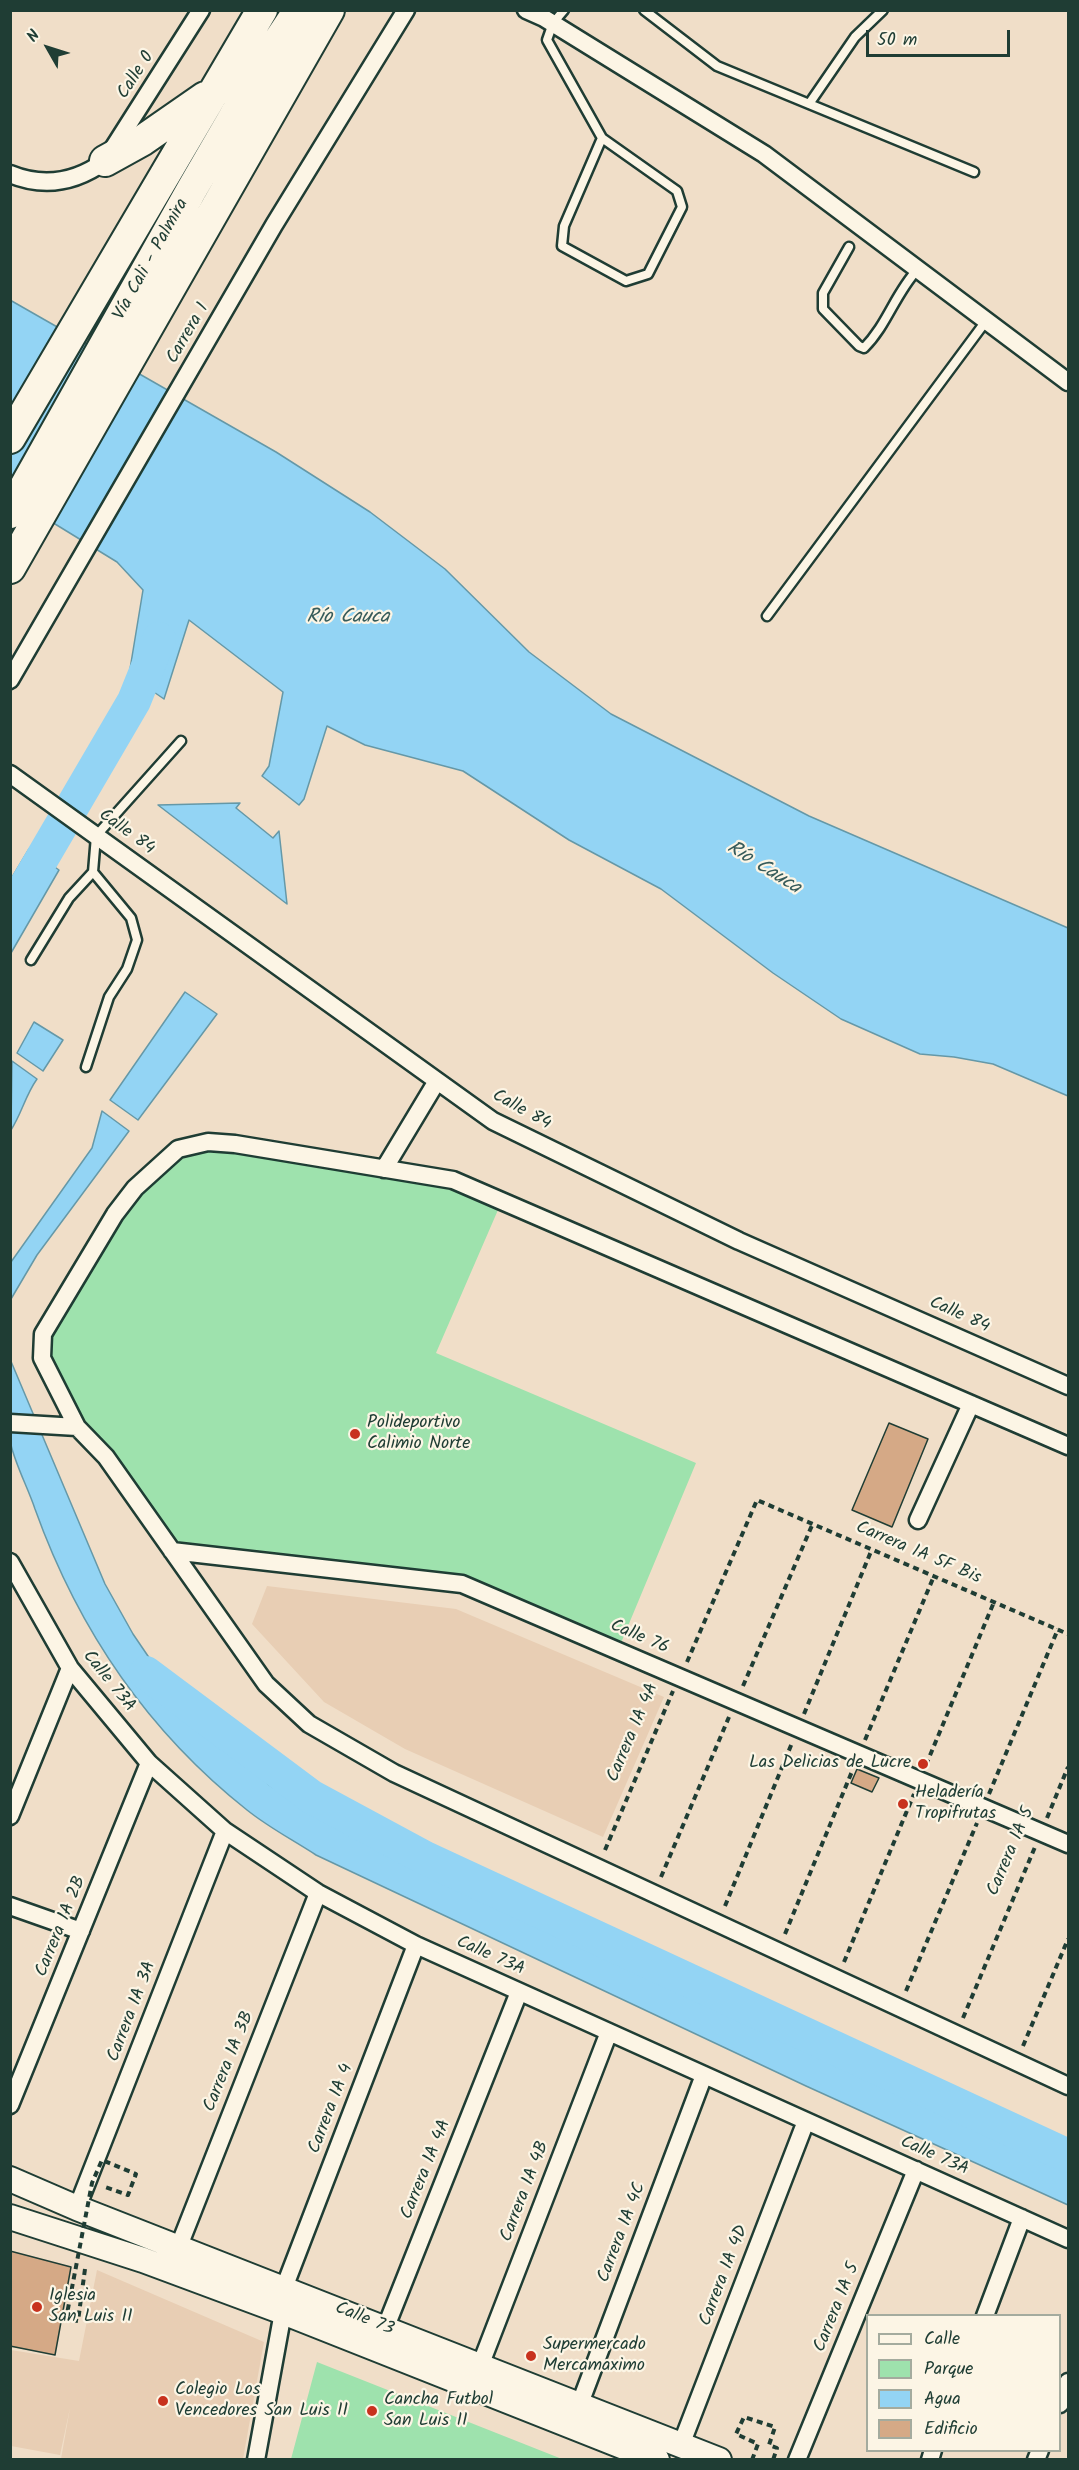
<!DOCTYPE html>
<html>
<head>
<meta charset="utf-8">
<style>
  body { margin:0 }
  #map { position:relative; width:1079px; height:2470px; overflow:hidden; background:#f0dec8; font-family:Kalam,sans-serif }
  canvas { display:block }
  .frame { position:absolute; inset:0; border:12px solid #1f3d34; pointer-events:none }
  .legend { position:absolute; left:866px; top:2314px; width:195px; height:138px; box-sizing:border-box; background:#fcf5e5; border:2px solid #a4ab9e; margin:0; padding:8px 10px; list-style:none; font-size:18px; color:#1f3d34 }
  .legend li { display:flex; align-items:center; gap:12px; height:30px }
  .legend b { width:30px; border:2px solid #a4ab9e }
  .north { position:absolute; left:18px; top:18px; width:60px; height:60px; -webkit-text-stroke:4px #fcf5e5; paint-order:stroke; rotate:309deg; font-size:16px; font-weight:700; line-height:24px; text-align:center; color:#1f3d34 }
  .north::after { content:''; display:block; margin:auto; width:21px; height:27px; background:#1f3d34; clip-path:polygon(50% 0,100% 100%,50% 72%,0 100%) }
  .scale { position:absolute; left:866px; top:30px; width:144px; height:27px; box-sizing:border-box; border:3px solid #1f3d34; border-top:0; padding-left:8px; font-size:18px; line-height:21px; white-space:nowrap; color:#1f3d34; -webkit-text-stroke:4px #fcf5e5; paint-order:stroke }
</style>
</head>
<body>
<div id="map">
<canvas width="1079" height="2470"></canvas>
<div class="frame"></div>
<ul class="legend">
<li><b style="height:8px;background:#fcf5e5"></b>Calle</li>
<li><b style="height:16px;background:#9ee2ad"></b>Parque</li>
<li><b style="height:16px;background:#93d4f4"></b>Agua</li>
<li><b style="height:16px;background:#d5a986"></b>Edificio</li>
</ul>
<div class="north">N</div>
<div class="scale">50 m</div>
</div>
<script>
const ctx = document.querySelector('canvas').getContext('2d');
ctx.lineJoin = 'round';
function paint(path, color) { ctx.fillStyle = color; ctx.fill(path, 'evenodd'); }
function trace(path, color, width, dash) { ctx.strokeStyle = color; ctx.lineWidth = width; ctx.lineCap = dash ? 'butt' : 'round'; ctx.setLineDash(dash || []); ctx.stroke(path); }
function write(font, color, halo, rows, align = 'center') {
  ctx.font = font + ' Kalam,sans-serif'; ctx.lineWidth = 4.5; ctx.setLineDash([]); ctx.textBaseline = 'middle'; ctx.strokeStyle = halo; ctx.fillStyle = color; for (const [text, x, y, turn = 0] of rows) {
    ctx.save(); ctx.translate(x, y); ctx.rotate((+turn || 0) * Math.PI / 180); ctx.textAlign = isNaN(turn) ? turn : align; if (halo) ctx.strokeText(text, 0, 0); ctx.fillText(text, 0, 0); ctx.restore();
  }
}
paint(new Path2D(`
  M 267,1586 L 456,1609 L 664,1697 L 603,1837 L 405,1749 L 324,1702 L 252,1624 Z
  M 97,2270 L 264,2342 L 243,2459 L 61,2459 L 70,2408 L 60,2455 L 11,2446 L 11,2350 L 79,2361 Z`), '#e8ceb4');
paint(new Path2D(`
  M 208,1142 L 453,1180 L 501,1203 L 436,1353 L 696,1463 L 618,1650 L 485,1591 L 172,1551 L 93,1440 L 42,1344 L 115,1214 L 178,1149 Z
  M 317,2362 L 562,2459 L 291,2459 Z`), '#9ee2ad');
const water = new Path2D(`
  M 10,300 L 276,452 L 370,512 L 445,569 L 529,652 L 611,714 L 809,816 L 1068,928 L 1068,1096 L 993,1064 L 954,1057 L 920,1054 L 841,1019 L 773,973 L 661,889 L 569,840 L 463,771 L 365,745 L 327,726 L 304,799 L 299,805 L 262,776 L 269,766 L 283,692 L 189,620 L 164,699 L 129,675 L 143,590 L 117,562 L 11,497 Z
  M 240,803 L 236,808 L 273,838 L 279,831 L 287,904 L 158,805 Z
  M 29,849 L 59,870 L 11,953 L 11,879 Z
  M 185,992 L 217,1014 L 138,1120 L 110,1100 Z
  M 34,1022 L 63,1040 L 43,1071 L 17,1053 Z
  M 12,1061 L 37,1079 C 25,1096 22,1113 11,1130 Z
  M 102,1111 L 129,1131 L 37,1255 L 11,1299 L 11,1262 L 92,1148 Z
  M 10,1359 L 105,1584 L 133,1634 L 167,1684 L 212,1732 L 268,1784 L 332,1825 L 1068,2167 L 1068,2205 L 806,2086 L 316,1855 C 293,1840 268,1827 247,1810 C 146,1730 78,1629 35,1509 C 28,1488 16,1466 11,1445 C 6,1424 11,1382 10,1359 Z`);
paint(water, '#93d4f4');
trace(water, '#6598a7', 1.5);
trace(new Path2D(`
  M 10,913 L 134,701 L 159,639
  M 146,1673 L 312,1797 L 425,1858 L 1068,2156`), '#93d4f4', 34);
const building = new Path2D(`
  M 889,1423 L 928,1439 L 892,1527 L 852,1510 Z
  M 857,1769 L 879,1778 L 872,1792 L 851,1783 Z
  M 10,2251 L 71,2267 L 55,2355 L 10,2346 Z`);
paint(building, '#d5a986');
trace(building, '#1f3d34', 1.5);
const lane = new Path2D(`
  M 564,10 L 553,23 L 547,40 L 602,138 L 677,191 L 682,207 L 648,274 L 626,281 L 562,246 L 564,226 L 602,138
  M 644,10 L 717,66 L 974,172
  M 809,104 L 855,37 L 883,10
  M 849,247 L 823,293 L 823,309 L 859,346 L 864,348 C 887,325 895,294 917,270
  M 767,616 L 986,321
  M 93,872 L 96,836 L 181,741
  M 31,960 L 69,898 L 93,872 L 131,918 L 137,940 L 127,969 L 109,997 L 86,1067`);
const street = new Path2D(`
  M 526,10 L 544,18 L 764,154 L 1068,382
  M 10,174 C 44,188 76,182 105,161 L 201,10
  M 10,680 L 274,225 L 406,10
  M 10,774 L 493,1121 L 739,1241 L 1068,1386
  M 384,1169 L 437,1081
  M 10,1423 L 77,1427
  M 1068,1446 L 453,1180 L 235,1144 L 208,1142 L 178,1149 L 135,1188 L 115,1214 L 43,1334 L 42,1358 L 77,1427 L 106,1457 L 266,1684 L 309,1724 L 394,1773 L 1068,2086
  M 918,1520 L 971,1404
  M 172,1551 L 462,1584 L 1068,1844
  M 10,1562 L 70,1668 L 149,1763 L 225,1831 L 318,1893 L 416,1945 L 1068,2239
  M 10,1816 L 70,1668
  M 10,1906 L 81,1931
  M 10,2105 L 149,1763
  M 77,2208 L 225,1831
  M 179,2246 L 318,1893
  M 284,2288 L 416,1945
  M 985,2316 L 1022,2218
  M 385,2329 L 519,1992
  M 480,2366 L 609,2032
  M 1060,2404 L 1068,2382
  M 579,2406 L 704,2075
  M 681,2445 L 806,2121
  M 256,2460 L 283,2312
  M 797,2460 L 916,2170
  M 930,2460 L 933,2450
  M 1036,2460 L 1040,2450`);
const secondary = new Path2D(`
  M 10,2179 L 77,2208 L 719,2460
  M 10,2217 L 143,2260 L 283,2312 L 657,2460`);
const highway = new Path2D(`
  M 105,161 L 143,140 L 205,97
  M 10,438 L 262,10
  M 10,513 L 192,189 L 275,46 L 299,10
  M 10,568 L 329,10`);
trace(lane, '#1f3d34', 13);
trace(street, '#1f3d34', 21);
trace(secondary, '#1f3d34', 28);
trace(highway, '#1f3d34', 34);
trace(new Path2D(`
  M 687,1662 L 757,1500 L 1068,1634
  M 743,1686 L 813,1523
  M 804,1714 L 872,1549
  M 865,1740 L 934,1576
  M 926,1765 L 994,1602
  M 989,1794 L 1058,1629
  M 1047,1818 L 1068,1767
  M 605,1850 L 673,1691
  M 661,1877 L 729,1717
  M 725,1906 L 792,1743
  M 785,1934 L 853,1769
  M 844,1962 L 914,1794
  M 906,1991 L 977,1823
  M 963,2018 L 1035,1847
  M 1023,2046 L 1068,1939
  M 752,2460 L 758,2444 L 736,2434 L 744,2417 L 775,2427 L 769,2445 L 777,2448 L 773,2460`), '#1f3d34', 4, [6, 4.5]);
trace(lane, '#fcf5e5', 8);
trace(street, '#fcf5e5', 16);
trace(secondary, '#fcf5e5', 24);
trace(highway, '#fcf5e5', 30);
trace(new Path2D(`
  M 85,2269 L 78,2321 L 66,2319 L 92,2183 L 102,2160 L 136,2174 L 128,2195 L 102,2186`), '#1f3d34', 4, [6, 4.5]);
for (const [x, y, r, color] of [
  [355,1434,6,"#c8321e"],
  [923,1764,6,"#c8321e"],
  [903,1804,6,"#c8321e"],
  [37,2307,6,"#c8321e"],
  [531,2356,6,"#c8321e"],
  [163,2401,6,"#c8321e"],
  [372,2411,6,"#c8321e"]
]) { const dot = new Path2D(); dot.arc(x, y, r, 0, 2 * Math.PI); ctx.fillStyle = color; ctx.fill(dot); trace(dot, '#fcf5e5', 2); }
write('18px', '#1f3d34', '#fcf5e5', [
  ["Calle 0",137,76,-57],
  ["Vía Cali - Palmira",152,260,-61],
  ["Carrera 1",189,334,-60],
  ["Calle 84",126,833,36],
  ["Calle 84",521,1111,29],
  ["Calle 84",959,1316,24],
  ["Carrera 1A 5F Bis",918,1554,23],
  ["Calle 76",639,1638,23],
  ["Calle 73A",108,1682,51],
  ["Carrera 1A 4A",634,1733,-67],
  ["Carrera 1A 5",1012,1852,-67],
  ["Carrera 1A 2B",62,1927,-68],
  ["Calle 73A",490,1957,24],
  ["Carrera 1A 3A",133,2012,-69],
  ["Carrera 1A 3B",230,2062,-68],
  ["Carrera 1A 4",332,2109,-69],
  ["Calle 73A",934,2157,24],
  ["Carrera 1A 4A",427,2170,-68],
  ["Carrera 1A 4B",526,2192,-69],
  ["Carrera 1A 4C",623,2233,-69],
  ["Carrera 1A 4D",725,2276,-69],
  ["Carrera 1A 5",838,2308,-68],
  ["Calle 73",364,2320,22]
]);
write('18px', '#1f3d34', '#fcf5e5', [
  ["Polideportivo",367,1424],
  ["Calimio Norte",367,1445],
  ["Las Delicias de Lucre",911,1764,"right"],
  ["Heladería",915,1794],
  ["Tropifrutas",915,1815],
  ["Iglesia",49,2297],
  ["San Luis II",49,2318],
  ["Supermercado",543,2346],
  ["Mercamaximo",543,2367],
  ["Colegio Los",175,2391],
  ["Vencedores San Luis II",175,2412],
  ["Cancha Futbol",384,2401],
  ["San Luis II",384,2422]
], 'left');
write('italic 20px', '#365b5a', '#fcf5e5', [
  ["Río Cauca",348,619],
  ["Río Cauca",763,869,32]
]);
</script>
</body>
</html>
